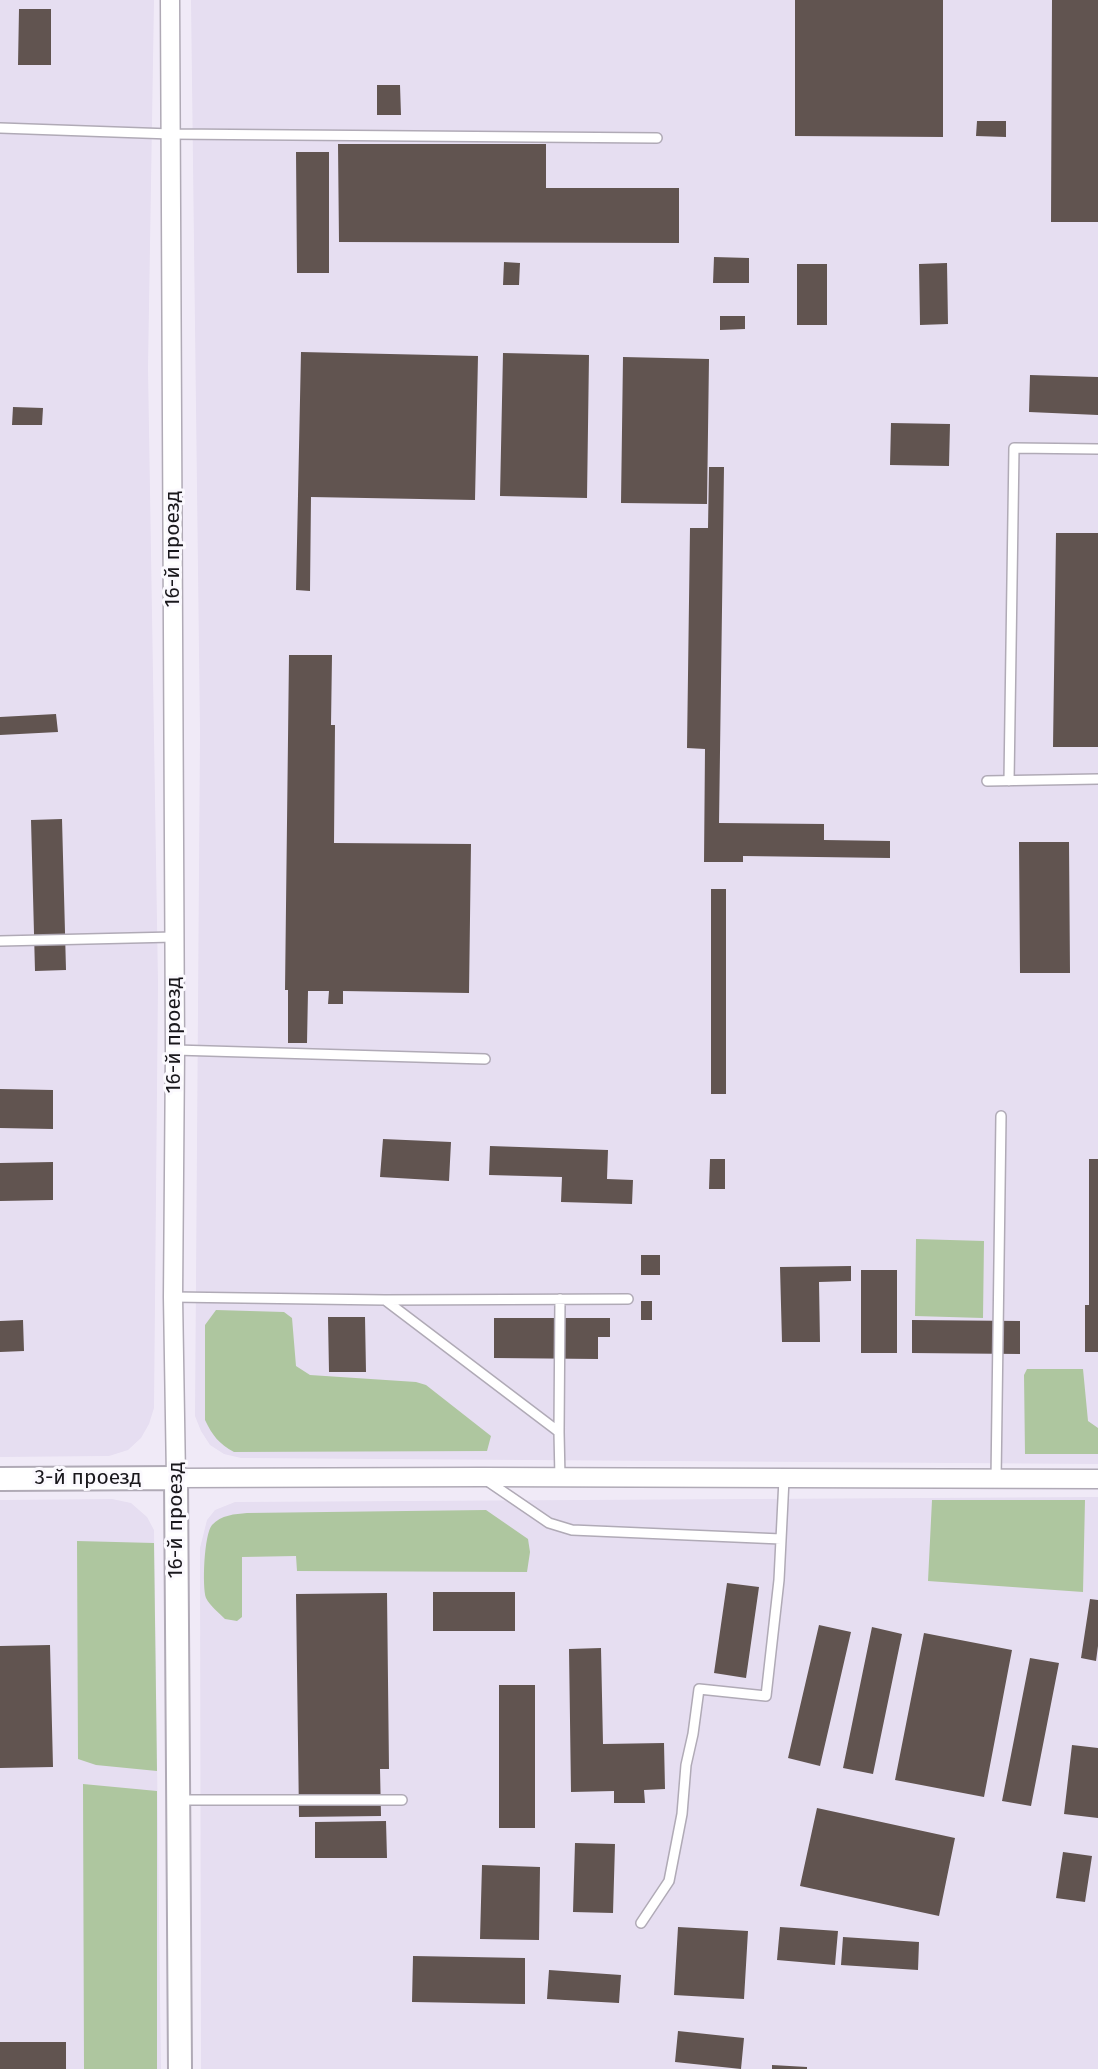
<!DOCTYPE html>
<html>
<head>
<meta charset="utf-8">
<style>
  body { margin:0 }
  canvas { display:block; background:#f0eaf7 }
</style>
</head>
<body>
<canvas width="1098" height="2069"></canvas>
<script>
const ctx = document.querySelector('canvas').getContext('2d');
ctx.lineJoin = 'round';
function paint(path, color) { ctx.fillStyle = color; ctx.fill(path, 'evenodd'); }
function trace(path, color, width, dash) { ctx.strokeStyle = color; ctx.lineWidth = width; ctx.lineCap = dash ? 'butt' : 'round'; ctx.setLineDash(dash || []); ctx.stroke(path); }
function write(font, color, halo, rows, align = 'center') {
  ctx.font = font + ' "Fira Sans",sans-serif'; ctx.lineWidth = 6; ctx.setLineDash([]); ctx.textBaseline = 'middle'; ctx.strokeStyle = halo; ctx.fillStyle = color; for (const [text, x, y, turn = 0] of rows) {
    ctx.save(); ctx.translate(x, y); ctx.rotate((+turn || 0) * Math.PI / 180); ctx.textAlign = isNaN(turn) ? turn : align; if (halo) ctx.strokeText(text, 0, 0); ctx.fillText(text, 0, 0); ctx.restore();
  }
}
paint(new Path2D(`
  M 0,0 L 154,0 L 148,368 L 158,983 L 154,1408 L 149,1424 L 141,1438 L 128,1450 L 109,1456 L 0,1457 Z
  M 191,0 L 1098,0 L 1098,1464 L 241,1458 L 224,1454 L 210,1445 L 201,1431 L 195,1416 L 200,733 Z
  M 1098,1497 L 1098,2069 L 201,2069 L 200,1548 L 207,1520 L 215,1510 L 235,1502 Z
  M 112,1499 L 131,1503 L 147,1517 L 154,1530 L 161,2069 L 0,2069 L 0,1500 Z`), '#e6def1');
paint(new Path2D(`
  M 916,1239 L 984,1241 L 983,1318 L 915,1316 Z
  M 216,1310 L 284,1312 L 292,1318 L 296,1366 L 310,1375 L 416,1382 L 426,1385 L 491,1436 L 487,1451 L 234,1452 C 219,1444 212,1435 205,1420 L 205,1325 Z
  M 1027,1369 L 1083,1369 L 1088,1421 L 1098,1428 L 1098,1454 L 1025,1454 L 1024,1375 Z
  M 932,1500 L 1085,1500 L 1083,1592 L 928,1581 Z
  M 486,1510 L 528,1539 L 530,1552 L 527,1572 L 297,1571 L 296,1556 L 242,1557 L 242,1617 L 237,1621 L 225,1619 C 219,1613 210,1606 206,1598 C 202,1587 204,1534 212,1525 C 221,1515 235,1514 247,1513 Z
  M 77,1541 L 154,1543 L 157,1771 L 96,1765 L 78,1759 Z
  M 83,1784 L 157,1791 L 157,2069 L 84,2069 Z`), '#aec69f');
paint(new Path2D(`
  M 795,0 L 943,0 L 943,137 L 795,136 Z
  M 1052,0 L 1098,0 L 1098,222 L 1051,222 Z
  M 19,9 L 51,9 L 51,65 L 18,65 Z
  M 377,85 L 400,85 L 401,115 L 377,115 Z
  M 977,121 L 1006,121 L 1006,137 L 976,136 Z
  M 338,144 L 546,144 L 546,188 L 679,188 L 679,243 L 339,242 Z
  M 296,152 L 329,152 L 329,273 L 297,273 Z
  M 714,257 L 749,258 L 749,283 L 713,283 Z
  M 504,262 L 520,263 L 519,285 L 503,285 Z
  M 947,263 L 948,324 L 920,325 L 919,264 Z
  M 797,264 L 827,264 L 827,325 L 797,325 Z
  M 720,316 L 745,316 L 745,329 L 720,330 Z
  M 301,352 L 478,356 L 475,500 L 311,497 L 310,591 L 296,590 Z
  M 503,353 L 589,355 L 587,498 L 500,496 Z
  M 623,357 L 709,359 L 707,504 L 621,503 Z
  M 1030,375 L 1098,377 L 1098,415 L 1029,412 Z
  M 13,407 L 43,408 L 42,425 L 12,425 Z
  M 891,423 L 950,424 L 949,466 L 890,465 Z
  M 709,467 L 724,467 L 719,823 L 824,824 L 824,840 L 890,841 L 890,858 L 743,856 L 743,862 L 704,862 L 705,749 L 687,748 L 690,528 L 708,528 Z
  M 1056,533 L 1098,533 L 1098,747 L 1053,747 Z
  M 289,655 L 332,655 L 331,725 L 335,725 L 334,843 L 471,844 L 469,993 L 343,991 L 343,1004 L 328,1004 L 329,991 L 308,991 L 307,1043 L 288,1043 L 288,990 L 285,990 Z
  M 56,714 L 58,732 L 0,735 L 0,717 Z
  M 62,819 L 66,970 L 35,971 L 31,820 Z
  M 1019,842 L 1069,842 L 1070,973 L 1020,973 Z
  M 711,889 L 726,889 L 726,1094 L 711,1094 Z
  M 0,1089 L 53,1090 L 53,1129 L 0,1128 Z
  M 383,1139 L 451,1142 L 449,1181 L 380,1177 Z
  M 490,1146 L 608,1150 L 607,1179 L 633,1180 L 632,1204 L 561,1202 L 562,1177 L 489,1175 Z
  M 710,1159 L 725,1159 L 725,1189 L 709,1189 Z
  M 1089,1159 L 1098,1159 L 1098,1352 L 1085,1352 L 1085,1305 L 1089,1305 Z
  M 53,1162 L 53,1200 L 0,1201 L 0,1163 Z
  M 641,1255 L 660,1255 L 660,1275 L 641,1275 Z
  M 851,1266 L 851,1281 L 819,1282 L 820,1342 L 782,1342 L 780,1267 Z
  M 861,1270 L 897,1270 L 897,1353 L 861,1353 Z
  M 641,1301 L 652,1301 L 652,1320 L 641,1320 Z
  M 328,1317 L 365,1317 L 366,1372 L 329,1372 Z
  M 494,1318 L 610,1318 L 610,1337 L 598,1337 L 598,1359 L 494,1358 Z
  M 23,1320 L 24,1351 L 0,1352 L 0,1321 Z
  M 912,1320 L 1020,1321 L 1020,1354 L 912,1353 Z
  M 727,1583 L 759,1587 L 746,1678 L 714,1673 Z
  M 433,1592 L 515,1592 L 515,1631 L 433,1631 Z
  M 387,1593 L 389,1769 L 380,1769 L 381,1816 L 299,1817 L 296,1594 Z
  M 1090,1599 L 1098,1600 L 1098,1646 L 1096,1661 L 1081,1658 Z
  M 819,1625 L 851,1632 L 820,1766 L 788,1758 Z
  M 872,1627 L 902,1634 L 873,1774 L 843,1768 Z
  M 924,1633 L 1012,1650 L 984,1797 L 895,1780 Z
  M 50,1645 L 53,1767 L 0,1768 L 0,1646 Z
  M 601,1648 L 603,1744 L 664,1743 L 665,1789 L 644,1790 L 645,1803 L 614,1803 L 614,1791 L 571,1792 L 569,1649 Z
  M 1030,1658 L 1059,1663 L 1031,1806 L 1002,1801 Z
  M 499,1685 L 535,1685 L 535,1828 L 499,1828 Z
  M 1072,1745 L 1098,1748 L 1098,1818 L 1064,1814 Z
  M 817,1808 L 955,1838 L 939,1916 L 800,1886 Z
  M 386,1821 L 387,1858 L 315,1858 L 315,1822 Z
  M 575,1843 L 615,1844 L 613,1913 L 573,1912 Z
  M 1063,1852 L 1092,1856 L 1085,1902 L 1056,1898 Z
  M 482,1865 L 540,1867 L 539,1940 L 480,1939 Z
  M 678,1927 L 748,1931 L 744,1999 L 674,1995 Z
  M 780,1927 L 838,1931 L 835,1965 L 777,1960 Z
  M 843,1937 L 919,1942 L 918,1970 L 841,1965 Z
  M 413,1956 L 525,1958 L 525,2004 L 412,2002 Z
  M 549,1970 L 621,1975 L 619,2003 L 547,1999 Z
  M 678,2031 L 744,2038 L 741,2069 L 675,2062 Z
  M 0,2042 L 66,2042 L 66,2069 L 0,2069 Z
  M 772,2065 L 807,2067 L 807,2069 L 772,2069 Z`), '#615450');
const service = new Path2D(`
  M 0,128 L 171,134 L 657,138
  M 987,781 L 1098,779
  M 1009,781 L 1014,448 L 1098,449
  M 0,941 L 174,937
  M 175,1050 L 485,1059
  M 173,1297 L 385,1300 L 559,1432 L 560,1478
  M 385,1300 L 628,1299
  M 559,1432 L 560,1299
  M 486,1480 L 549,1523 L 572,1530 L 781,1539
  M 996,1480 L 1001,1116
  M 180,1800 L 402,1800
  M 641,1923 L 669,1881 L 682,1814 L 686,1765 L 693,1734 L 699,1689 L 766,1696 L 779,1580 L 784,1479`);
const minor = new Path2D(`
  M 170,0 L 175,1050 L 173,1297 L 176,1478 L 481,1477 L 1098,1479`);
const tertiary = new Path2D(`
  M 0,1479 L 176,1478 L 180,2069`);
trace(service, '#b0aab6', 12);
trace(minor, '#b0aab6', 21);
trace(tertiary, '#b0aab6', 26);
trace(service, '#fff', 9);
trace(minor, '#fff', 18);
trace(tertiary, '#fff', 22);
write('21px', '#19171c', '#fbf9fe', [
  ["16-й проезд",173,549,-90],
  ["16-й проезд",174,1035,-90],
  ["3-й проезд",88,1478],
  ["16-й проезд",176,1520,-90]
]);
</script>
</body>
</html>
